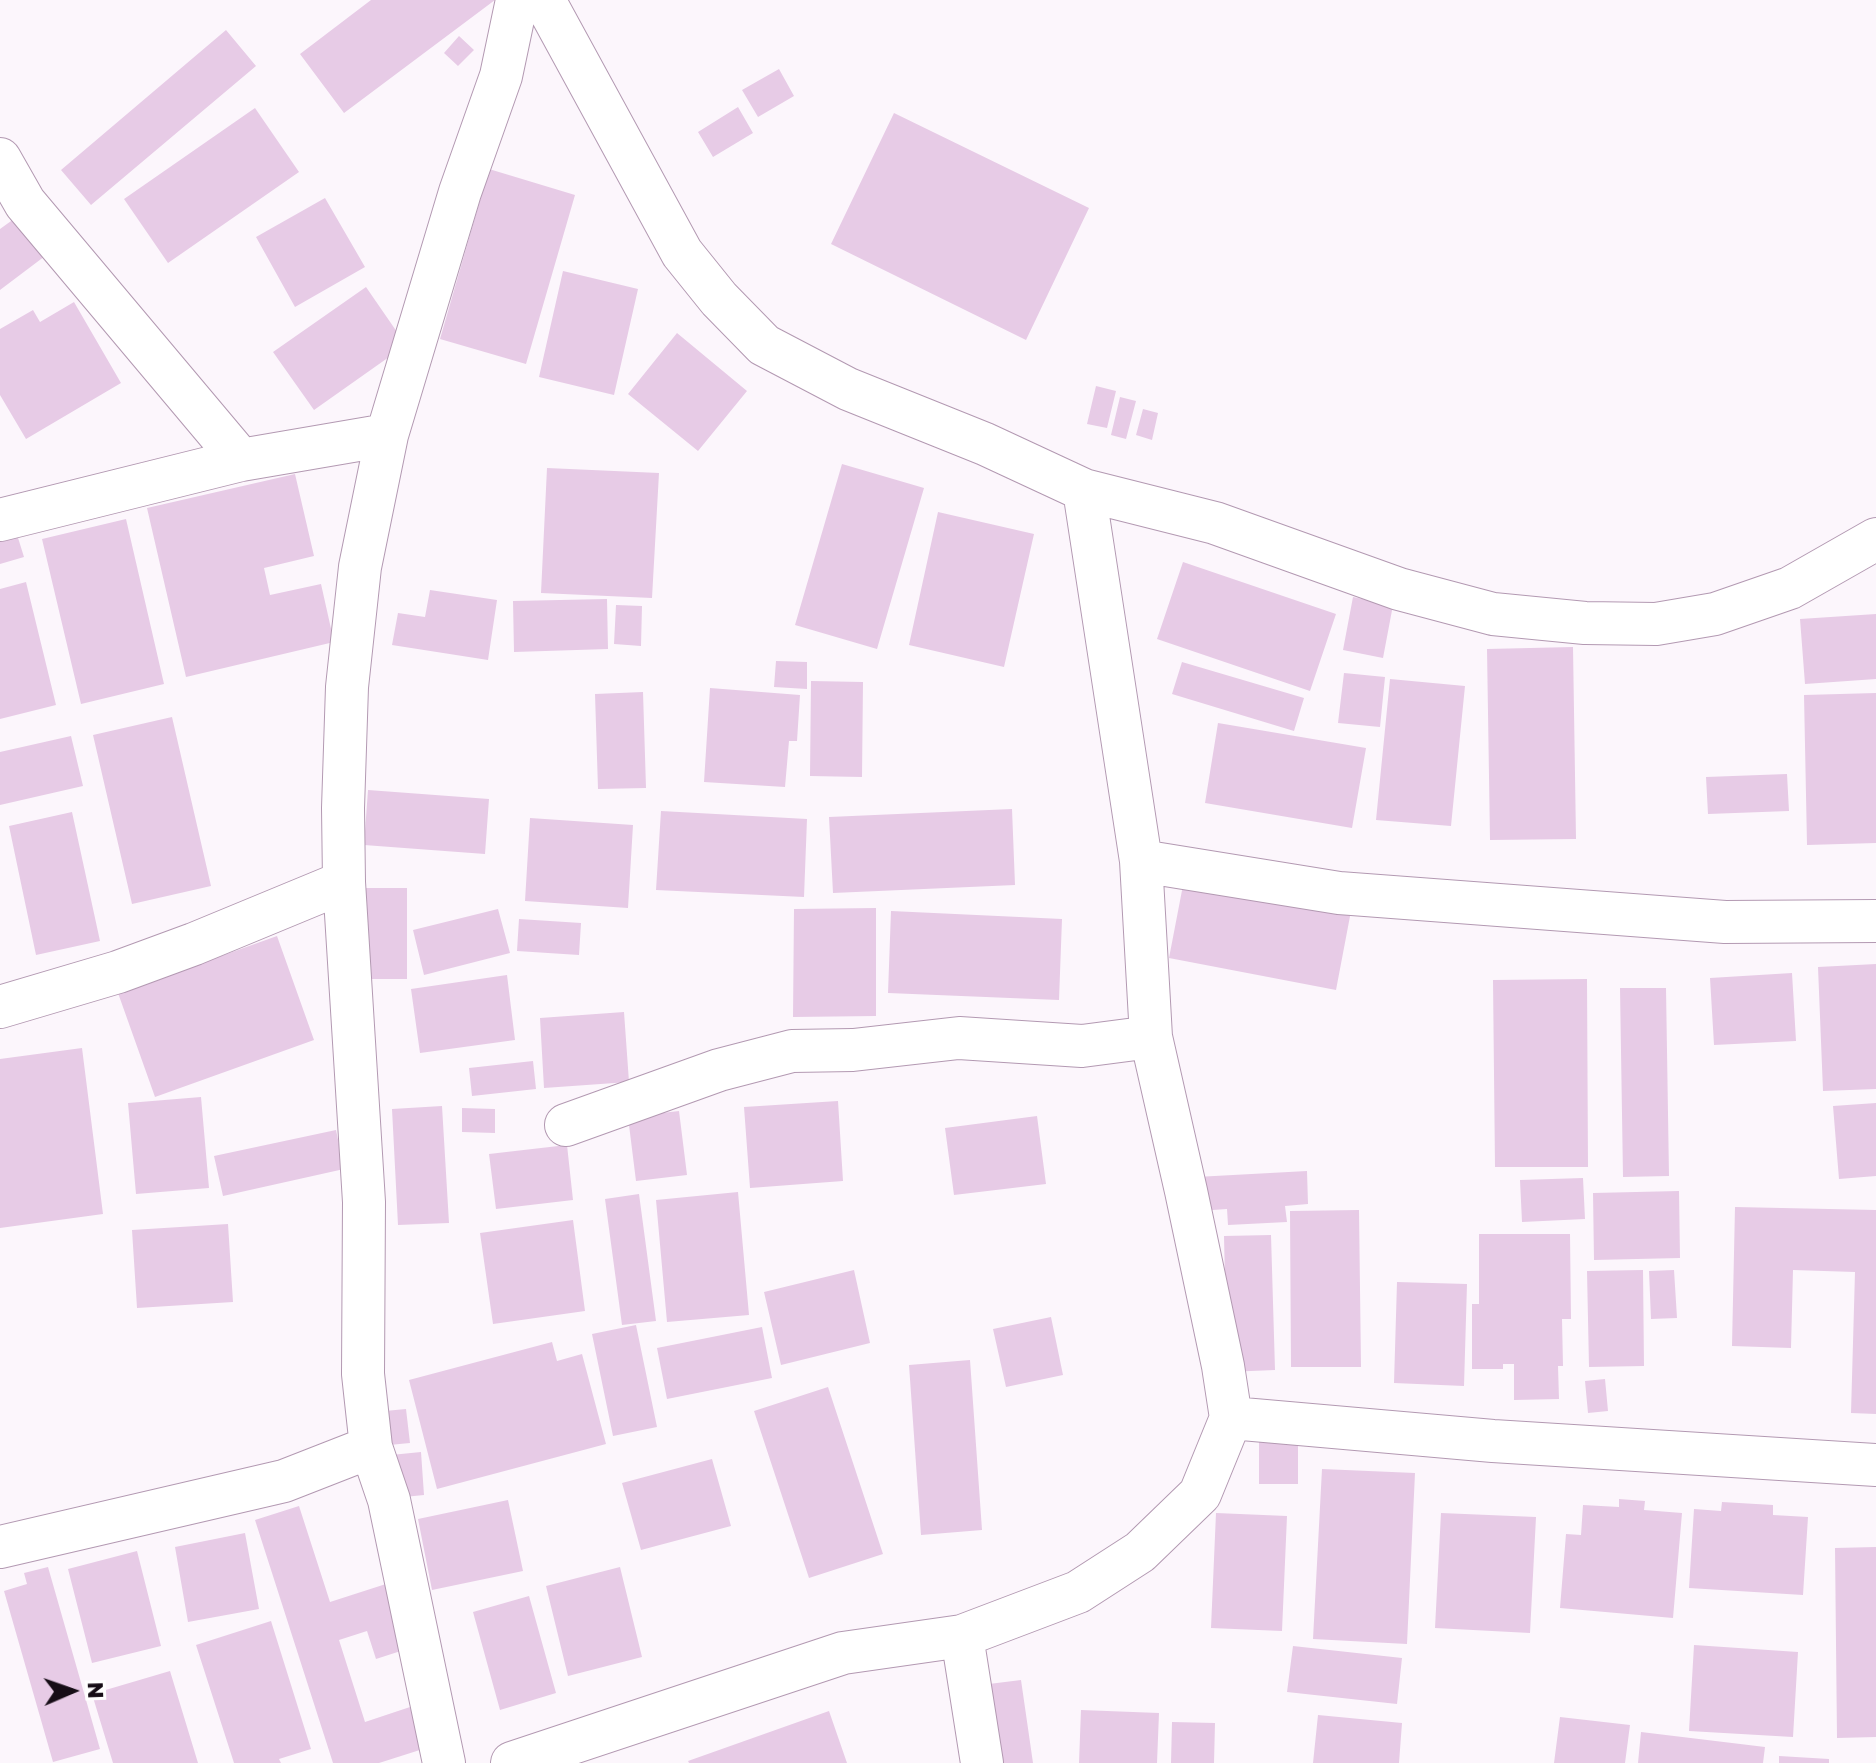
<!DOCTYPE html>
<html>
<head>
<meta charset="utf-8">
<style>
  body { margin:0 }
  #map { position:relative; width:1876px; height:1763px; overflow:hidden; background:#fcf6fc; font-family:"Golos Text",sans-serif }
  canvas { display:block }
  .north { position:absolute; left:32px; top:1651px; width:80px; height:80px; -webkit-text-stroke:6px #fff; paint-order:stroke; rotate:88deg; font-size:22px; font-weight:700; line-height:32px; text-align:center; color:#160d16 }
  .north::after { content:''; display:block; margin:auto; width:28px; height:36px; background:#160d16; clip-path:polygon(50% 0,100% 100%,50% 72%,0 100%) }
</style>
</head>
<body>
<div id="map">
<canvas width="1876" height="1763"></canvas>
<div class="north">N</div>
</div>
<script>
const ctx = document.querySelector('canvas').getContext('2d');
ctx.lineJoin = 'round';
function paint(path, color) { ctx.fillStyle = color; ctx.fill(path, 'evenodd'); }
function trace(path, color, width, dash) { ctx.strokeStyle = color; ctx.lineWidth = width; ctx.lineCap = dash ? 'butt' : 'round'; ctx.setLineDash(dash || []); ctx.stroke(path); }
paint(new Path2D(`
  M 371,0 L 495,0 L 344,113 L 300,54 Z
  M 226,30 L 256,66 L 91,205 L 61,170 Z
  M 459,36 L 474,50 L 458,66 L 444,53 Z
  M 779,69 L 794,96 L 758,117 L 742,90 Z
  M 738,107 L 753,133 L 713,157 L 698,132 Z
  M 255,108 L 299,172 L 168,263 L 124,199 Z
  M 894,113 L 1089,208 L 1026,340 L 831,244 Z
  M 489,169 L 575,195 L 526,364 L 440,339 Z
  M 325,198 L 365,267 L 295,307 L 256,237 Z
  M 25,211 L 53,250 L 0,290 L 0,229 Z
  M 563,271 L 638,289 L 614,395 L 539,377 Z
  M 366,287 L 406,345 L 314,410 L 273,352 Z
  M 74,302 L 121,383 L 26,439 L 0,395 L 0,329 L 33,310 L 40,322 Z
  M 677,333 L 747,391 L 698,451 L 628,394 Z
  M 1096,386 L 1116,391 L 1107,428 L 1087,424 Z
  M 1120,397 L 1136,401 L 1126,439 L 1111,435 Z
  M 1143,409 L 1158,413 L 1152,440 L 1136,435 Z
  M 842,464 L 924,488 L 877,649 L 795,625 Z
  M 547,468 L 659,473 L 652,598 L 541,593 Z
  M 295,474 L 314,556 L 264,568 L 270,595 L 321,584 L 334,642 L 186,677 L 147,508 Z
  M 938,512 L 1034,534 L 1004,667 L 909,645 Z
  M 126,519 L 164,684 L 81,704 L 42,539 Z
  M 14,525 L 24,557 L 0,564 L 0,529 Z
  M 1183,562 L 1336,614 L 1310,691 L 1157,639 Z
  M 26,582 L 56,705 L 0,719 L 0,589 Z
  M 430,590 L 497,600 L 488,660 L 392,645 L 398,613 L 425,617 Z
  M 1353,597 L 1393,605 L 1383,658 L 1343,650 Z
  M 607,599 L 608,649 L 514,652 L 513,601 Z
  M 616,605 L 642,606 L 641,646 L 614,644 Z
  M 1876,614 L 1876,679 L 1805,684 L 1800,619 Z
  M 1573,647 L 1576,839 L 1490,840 L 1487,649 Z
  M 776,661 L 807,662 L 807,689 L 774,687 Z
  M 1182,662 L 1304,698 L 1294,731 L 1172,694 Z
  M 1344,673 L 1385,677 L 1380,727 L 1338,723 Z
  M 1390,679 L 1465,686 L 1451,826 L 1376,820 Z
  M 811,681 L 863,682 L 862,777 L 810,776 Z
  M 710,688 L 800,695 L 797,741 L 789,741 L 785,787 L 704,782 Z
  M 643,692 L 646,788 L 598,789 L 595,694 Z
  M 1876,693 L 1876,843 L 1807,845 L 1804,695 Z
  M 172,717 L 211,886 L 132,904 L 93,735 Z
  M 1218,723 L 1366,748 L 1352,828 L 1205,803 Z
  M 71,736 L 83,786 L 0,805 L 0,752 Z
  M 1787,774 L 1789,811 L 1708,814 L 1706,777 Z
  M 368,790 L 489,799 L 485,854 L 364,845 Z
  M 1012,809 L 1015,885 L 833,893 L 829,817 Z
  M 661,811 L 807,819 L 804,897 L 656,890 Z
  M 72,812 L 100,941 L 36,955 L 9,826 Z
  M 530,818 L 633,825 L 628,908 L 525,901 Z
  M 1184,880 L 1351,911 L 1336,990 L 1169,958 Z
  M 366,888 L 407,888 L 407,979 L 366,979 Z
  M 876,908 L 876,1016 L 793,1017 L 794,909 Z
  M 498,909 L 510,953 L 424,975 L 413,930 Z
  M 891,911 L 1062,919 L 1059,1000 L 888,993 Z
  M 519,919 L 581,923 L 579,955 L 517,951 Z
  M 277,936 L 314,1040 L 155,1097 L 118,993 Z
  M 1876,964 L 1876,1089 L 1823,1091 L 1818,967 Z
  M 1792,973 L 1796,1041 L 1714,1045 L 1710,978 Z
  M 507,975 L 515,1040 L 420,1053 L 411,989 Z
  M 1587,979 L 1588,1167 L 1495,1167 L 1493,980 Z
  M 1620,988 L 1666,988 L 1669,1176 L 1623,1177 Z
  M 624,1012 L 629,1082 L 544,1088 L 540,1018 Z
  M 82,1048 L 103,1214 L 0,1228 L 0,1059 Z
  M 533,1061 L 536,1089 L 472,1096 L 469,1068 Z
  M 201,1097 L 209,1188 L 136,1194 L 128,1103 Z
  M 838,1101 L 843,1181 L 750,1188 L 744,1107 Z
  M 1876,1103 L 1876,1176 L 1839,1179 L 1833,1106 Z
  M 442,1106 L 449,1223 L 398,1225 L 392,1109 Z
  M 462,1108 L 495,1109 L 495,1133 L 462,1132 Z
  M 679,1111 L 687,1175 L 636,1181 L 628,1117 Z
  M 1037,1116 L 1046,1184 L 954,1195 L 945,1128 Z
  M 336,1130 L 344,1169 L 223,1196 L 214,1156 Z
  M 567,1145 L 573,1200 L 496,1209 L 489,1154 Z
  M 1307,1171 L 1308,1204 L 1285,1206 L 1287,1222 L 1228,1225 L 1227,1209 L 1198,1211 L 1196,1177 Z
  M 1583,1178 L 1585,1219 L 1522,1222 L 1520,1180 Z
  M 1679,1191 L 1680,1258 L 1594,1260 L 1593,1193 Z
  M 738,1192 L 749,1315 L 667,1322 L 656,1200 Z
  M 639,1194 L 656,1321 L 622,1325 L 605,1199 Z
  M 1735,1207 L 1876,1210 L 1876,1414 L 1851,1413 L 1855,1272 L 1793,1270 L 1791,1348 L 1732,1346 Z
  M 1359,1210 L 1361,1367 L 1291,1367 L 1290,1211 Z
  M 573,1220 L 585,1311 L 493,1324 L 480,1233 Z
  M 228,1224 L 233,1302 L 137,1308 L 132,1230 Z
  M 1479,1234 L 1570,1234 L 1571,1319 L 1562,1319 L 1563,1366 L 1558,1366 L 1559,1399 L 1514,1400 L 1514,1364 L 1503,1364 L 1503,1369 L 1472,1369 L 1472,1304 L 1479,1304 Z
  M 1271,1235 L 1275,1370 L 1227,1372 L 1224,1236 Z
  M 854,1270 L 870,1343 L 781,1365 L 764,1292 Z
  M 1643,1270 L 1644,1366 L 1589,1367 L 1587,1271 Z
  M 1674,1270 L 1677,1318 L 1651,1319 L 1649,1271 Z
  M 1397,1282 L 1467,1284 L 1464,1386 L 1394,1383 Z
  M 1051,1317 L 1063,1375 L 1006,1387 L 993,1329 Z
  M 636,1325 L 657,1427 L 613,1436 L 592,1334 Z
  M 762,1327 L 772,1378 L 667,1399 L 657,1348 Z
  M 552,1342 L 557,1361 L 582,1354 L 606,1444 L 437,1489 L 409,1380 Z
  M 970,1360 L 982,1530 L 921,1535 L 909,1365 Z
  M 1605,1379 L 1608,1411 L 1588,1413 L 1585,1381 Z
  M 828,1387 L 883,1554 L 809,1578 L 754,1411 Z
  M 406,1409 L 410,1443 L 389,1445 L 385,1411 Z
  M 1298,1441 L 1298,1484 L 1259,1484 L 1259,1442 Z
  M 421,1452 L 424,1495 L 394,1498 L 391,1455 Z
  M 712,1459 L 731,1526 L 641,1550 L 622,1483 Z
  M 1322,1469 L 1415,1473 L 1407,1644 L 1313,1639 Z
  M 1619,1499 L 1645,1501 L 1644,1510 L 1682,1513 L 1673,1618 L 1560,1608 L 1566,1534 L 1581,1535 L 1583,1505 L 1619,1507 Z
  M 508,1500 L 523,1571 L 432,1590 L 418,1519 Z
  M 1722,1502 L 1773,1505 L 1773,1515 L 1808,1517 L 1803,1595 L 1689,1588 L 1694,1509 L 1721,1511 Z
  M 299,1506 L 330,1602 L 389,1583 L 410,1648 L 376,1659 L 367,1631 L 339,1640 L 365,1722 L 410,1707 L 423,1749 L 379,1763 L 333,1763 L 255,1520 Z
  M 1216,1513 L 1287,1516 L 1282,1631 L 1211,1628 Z
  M 1441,1513 L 1536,1517 L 1530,1633 L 1435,1628 Z
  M 245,1533 L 259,1609 L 188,1622 L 175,1547 Z
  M 1876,1547 L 1876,1737 L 1837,1738 L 1835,1548 Z
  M 137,1551 L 161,1646 L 92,1663 L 68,1569 Z
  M 48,1567 L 100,1749 L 53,1762 L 4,1591 L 27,1584 L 24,1573 Z
  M 620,1567 L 642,1657 L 568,1676 L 546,1586 Z
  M 529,1596 L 556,1693 L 500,1710 L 473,1612 Z
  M 271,1621 L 311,1749 L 279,1759 L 281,1763 L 234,1763 L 196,1645 Z
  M 1694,1645 L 1798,1652 L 1793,1737 L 1689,1731 Z
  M 1293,1646 L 1402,1658 L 1397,1704 L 1287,1692 Z
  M 170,1671 L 198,1763 L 113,1763 L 92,1694 Z
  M 1021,1680 L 1033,1763 L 1000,1763 L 989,1684 Z
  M 1081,1710 L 1159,1713 L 1157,1763 L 1079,1763 Z
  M 829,1711 L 847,1763 L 689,1763 L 688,1761 Z
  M 1318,1715 L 1402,1723 L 1399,1763 L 1313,1763 Z
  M 1560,1717 L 1630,1725 L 1625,1763 L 1554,1763 Z
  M 1172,1722 L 1215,1723 L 1214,1763 L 1171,1763 Z
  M 1641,1732 L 1765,1747 L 1763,1763 L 1638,1763 Z
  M 1779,1756 L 1829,1759 L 1829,1763 L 1779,1763 Z`), '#e7cbe6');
const street = new Path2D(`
  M 544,0 L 682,253 L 719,299 L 764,345 L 848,389 L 985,444 L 1084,490 L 1215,523 L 1399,589 L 1493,614 L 1585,623 L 1656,624 L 1715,614 L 1790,588 L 1876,539
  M 0,159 L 25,203 L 241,460
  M 0,520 L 241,460 L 387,435
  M 1141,861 L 1339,893 L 1725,922 L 1876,921
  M 0,1007 L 118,972 L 194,944 L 344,882
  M 566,1125 L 719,1070 L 792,1051 L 853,1050 L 959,1038 L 1082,1046 L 1151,1037
  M 1231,1418 L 1493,1441 L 1876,1465
  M 0,1547 L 284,1481 L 371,1447
  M 962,1636 L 982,1763
  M 444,1763 L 389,1500 L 371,1447 L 363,1374 L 364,1202 L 344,882 L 343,808 L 347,687 L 360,567 L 387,435 L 460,192 L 501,76 L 517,0
  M 512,1763 L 843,1653 L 962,1636 L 1078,1592 L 1140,1552 L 1200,1494 L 1231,1418 L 1223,1366 L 1186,1191 L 1151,1037 L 1141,861 L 1084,490`);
trace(street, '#b399b2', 44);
trace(street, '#fff', 42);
</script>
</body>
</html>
